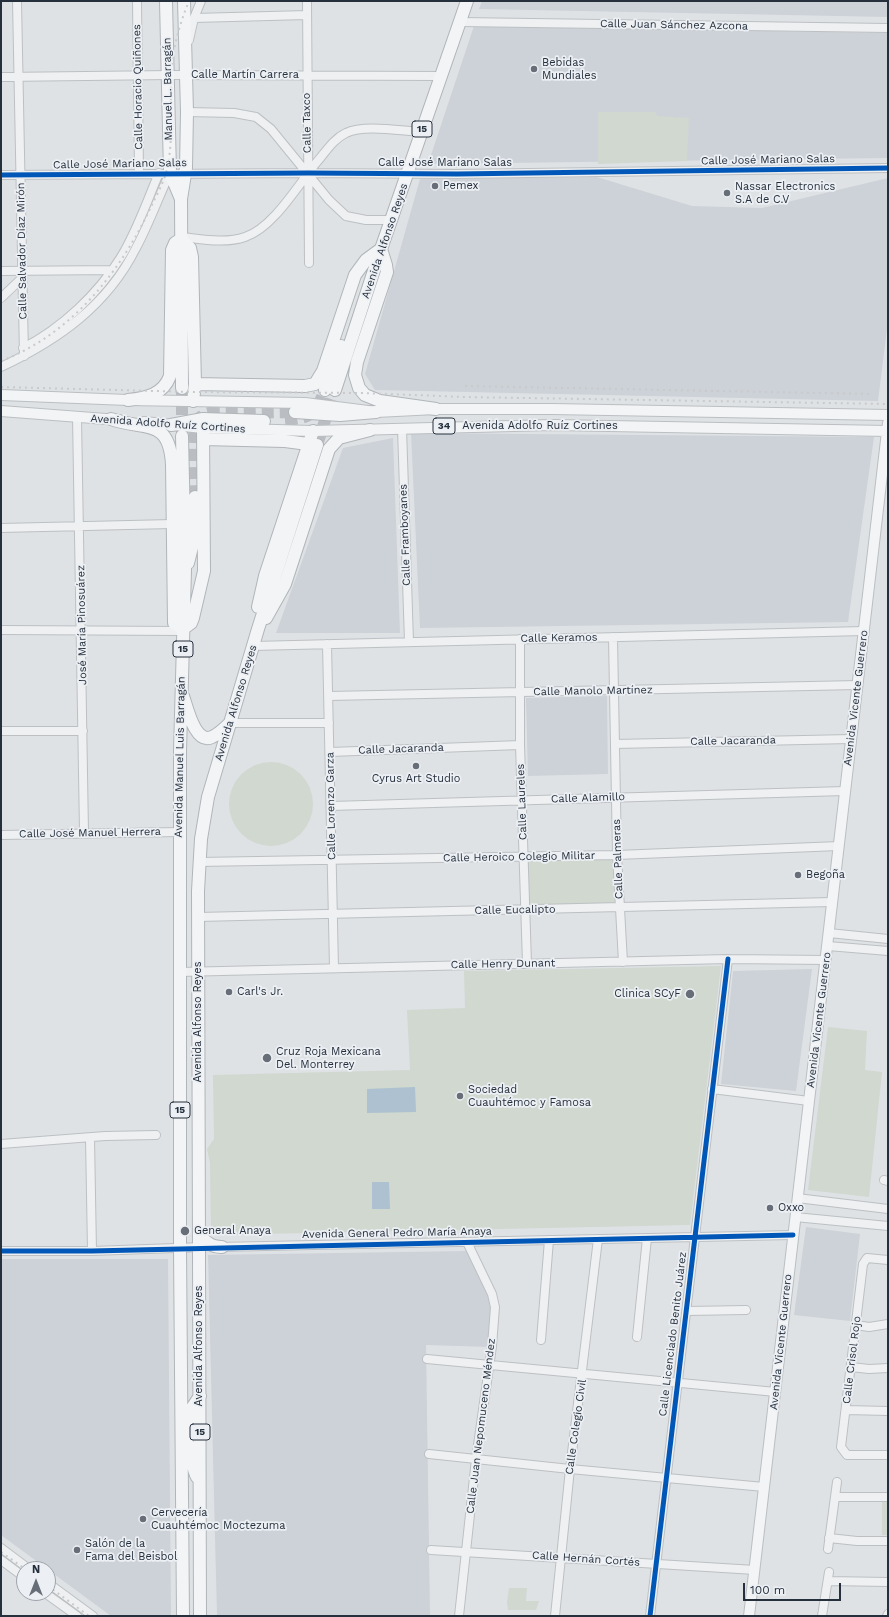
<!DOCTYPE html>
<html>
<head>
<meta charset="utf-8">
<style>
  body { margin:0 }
  #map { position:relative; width:889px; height:1617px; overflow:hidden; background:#dfe2e5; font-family:"Work Sans",sans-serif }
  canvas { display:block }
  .frame { position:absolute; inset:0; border:2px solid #26303d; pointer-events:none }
  .north { position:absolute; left:16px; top:1561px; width:40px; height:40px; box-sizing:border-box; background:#ecf0f4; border:1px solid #9da3ab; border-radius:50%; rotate:0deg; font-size:11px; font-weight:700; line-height:16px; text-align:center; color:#26303d }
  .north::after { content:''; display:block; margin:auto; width:14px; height:18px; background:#676e78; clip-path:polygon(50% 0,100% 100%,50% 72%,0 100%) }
  .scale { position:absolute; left:743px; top:1583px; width:98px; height:18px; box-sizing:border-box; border:2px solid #26303d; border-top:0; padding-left:5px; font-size:12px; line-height:14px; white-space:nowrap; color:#26303d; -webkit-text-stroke:3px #ecf0f4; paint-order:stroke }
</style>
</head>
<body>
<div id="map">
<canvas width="889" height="1617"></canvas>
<div class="frame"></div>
<div class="north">N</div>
<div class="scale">100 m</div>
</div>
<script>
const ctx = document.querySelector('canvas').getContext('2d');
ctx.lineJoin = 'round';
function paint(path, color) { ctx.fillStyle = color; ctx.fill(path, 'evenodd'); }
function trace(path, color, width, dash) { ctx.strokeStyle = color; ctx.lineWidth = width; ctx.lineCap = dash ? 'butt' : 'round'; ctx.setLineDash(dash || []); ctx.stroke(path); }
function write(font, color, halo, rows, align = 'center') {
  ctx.font = font + ' "Work Sans",sans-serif'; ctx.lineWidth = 3.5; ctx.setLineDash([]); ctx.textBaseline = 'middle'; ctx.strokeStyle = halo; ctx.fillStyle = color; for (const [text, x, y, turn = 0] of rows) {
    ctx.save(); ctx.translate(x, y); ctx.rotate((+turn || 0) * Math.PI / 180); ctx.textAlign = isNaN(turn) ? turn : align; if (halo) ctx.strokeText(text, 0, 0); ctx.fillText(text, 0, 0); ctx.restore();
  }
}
paint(new Path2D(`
  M 482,1 L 888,1 L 888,17 L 479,9 Z
  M 474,26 L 888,33 L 888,158 L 428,164 Z
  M 597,177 L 692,206 L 762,208 L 888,178 L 888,321 L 878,401 L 375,390 L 365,374 L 420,179 Z
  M 411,433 L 874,437 L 848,622 L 420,628 Z
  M 393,438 L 400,633 L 276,633 L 343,448 Z
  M 607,696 L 608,774 L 528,776 L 526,698 Z
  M 812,969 L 796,1091 L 721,1084 L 733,971 Z
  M 806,1227 L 860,1234 L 850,1321 L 794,1315 Z
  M 468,1251 L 493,1300 L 490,1347 L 426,1345 L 430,1616 L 217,1616 L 208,1255 Z
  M 1,1259 L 168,1259 L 171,1616 L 111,1616 L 1,1535 Z`), '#cdd2d8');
paint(new Path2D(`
  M 598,112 L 656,112 L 657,116 L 689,118 L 687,161 L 598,164 Z
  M229 804a42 42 0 1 1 84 0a42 42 0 1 1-84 0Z
  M 613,857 L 615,905 L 527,907 L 527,858 Z
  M 721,966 L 690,1225 L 213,1235 L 211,1234 L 210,1163 L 207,1149 L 214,1139 L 213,1075 L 410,1070 L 407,1010 L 465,1008 L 464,971 Z
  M 828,1027 L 867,1031 L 865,1070 L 882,1072 L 869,1197 L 808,1190 Z
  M 888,1500 L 888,1535 L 882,1535 L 882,1501 Z
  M 509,1588 L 527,1588 L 526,1601 L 539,1601 L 536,1610 L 508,1610 L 507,1602 Z`), '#d0d8d0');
paint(new Path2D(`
  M 415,1087 L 416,1112 L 367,1113 L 367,1089 Z
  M 372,1182 L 389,1182 L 390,1209 L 372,1209 Z`), '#adc1d0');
trace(new Path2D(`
  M 285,420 C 312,418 315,414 325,390
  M 182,433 L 182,388
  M 317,445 L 335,390
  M 195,497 C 194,481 191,431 198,419 C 201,416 204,414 209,413 L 295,412`), '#babec3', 12, [12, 6]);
const minor = new Path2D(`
  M 17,1 L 24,356
  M 137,1 L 139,173
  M 307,1 L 309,263
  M 194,18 L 307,15
  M 460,22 L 888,28
  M 189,40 L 194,18 L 201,1
  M 1,77 L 171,75 L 440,76
  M 187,112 L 234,113 L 256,117 L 271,129 L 329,200 L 346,216 L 366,220 L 392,220
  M 1,175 L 308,173 L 457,174 L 888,168
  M 181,237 C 201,239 225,244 245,237 C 273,228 298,185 316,163 C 325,153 333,139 346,133 C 364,124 401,131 421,132
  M 1,271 L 112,270
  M 1,298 L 22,278
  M 23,348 C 62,328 98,294 121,257 C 137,231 147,201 159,173
  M 1,367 C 58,340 107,306 136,248 C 149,224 158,198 170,173
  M 77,417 L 84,832
  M 402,428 L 409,642
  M 1,528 L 172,524
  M 1,630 L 183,631
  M 613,637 L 617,855 L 623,962
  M 520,639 L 520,745 L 527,964
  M 327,644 L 334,968
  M 253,646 L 864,631
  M 329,696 L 858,685
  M 230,723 L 329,723
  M 1,731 L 83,731
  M 615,744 L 851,739
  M 330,752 L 520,745
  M 331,806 L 845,791
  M 1,835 L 180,832
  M 198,862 L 617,855 L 839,846
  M 198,917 L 832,902
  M 829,933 L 888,939
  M 828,946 L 888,951
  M 180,972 L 728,959 L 826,960
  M 712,1089 L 809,1101
  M 90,1138 L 92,1251
  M 1,1144 L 105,1136 L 156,1135
  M 884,1180 L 888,1181
  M 797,1198 L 888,1209
  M 795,1217 L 888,1226
  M 218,1247 L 793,1235
  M 1,1251 L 92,1251 L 203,1247
  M 888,1260 L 867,1258 L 863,1264 L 841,1447 L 847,1455 L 888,1455
  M 687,1311 L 746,1310
  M 856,1325 L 869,1327 L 888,1324
  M 637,1337 L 647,1238
  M 541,1340 L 549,1240
  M 427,1359 L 776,1392
  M 851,1367 L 869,1369 L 888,1368
  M 846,1410 L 888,1411
  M 429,1454 L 570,1469 L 764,1487
  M 836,1497 L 888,1497
  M 829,1538 L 857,1541 L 888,1541
  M 1,1548 L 29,1569
  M 828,1549 L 837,1482
  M 431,1550 L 755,1570
  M 1,1560 L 24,1577
  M 828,1581 L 888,1582
  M 48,1583 L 93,1616
  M 45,1593 L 77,1616
  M 459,1616 L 476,1459 L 492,1346 L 495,1307 L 492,1294 L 467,1242
  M 555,1616 L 570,1469 L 598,1239
  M 650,1616 L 728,959
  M 822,1616 L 829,1572
  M 887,1616 L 888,1614`);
const major = new Path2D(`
  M 1,395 L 128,400 L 305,403 L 376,412 L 436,409 L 552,409 L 888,415
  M 1,411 L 119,420
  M 144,422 L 203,428 L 313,431 L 553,425 L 888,431
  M 749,1616 L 888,423`);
const highway = new Path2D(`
  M 166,1 L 170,173 L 181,199
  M 381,249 L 386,265 L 387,272 L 357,362 L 355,375 L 359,388 L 365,395 L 380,401 L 436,409
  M 195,384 L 305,386 L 315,384 L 323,371 L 355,275 L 366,260 L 381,249
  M 182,388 L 181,199 L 186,168 L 187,112 L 184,1
  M 325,390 L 341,346
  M 335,390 L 381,249 L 467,1
  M 128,400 C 146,398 163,395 170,376 L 172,250 L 175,243 L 181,239 L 190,248 L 192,257 L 195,384 L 193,401
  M 295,412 L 340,415 L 376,412
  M 111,419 C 145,431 169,417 172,464 L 174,623 L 183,629 L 191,623 L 193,618 L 204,571 L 203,428
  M 171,425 L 203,419 L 264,421
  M 182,436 L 185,570 L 180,751 L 180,1249 L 183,1616
  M 203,439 L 285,441 L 308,444
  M 188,563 L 193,543 L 195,497
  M 258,607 L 265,576 L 313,431
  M 266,618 L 285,584 L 329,449 L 339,438 L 370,430
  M 183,696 C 187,707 195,745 212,737 C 219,734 225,728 230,723
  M 199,1230 C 202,1240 210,1247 222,1247
  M 182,1436 C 193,1445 190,1465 197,1477
  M 185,1443 L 192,1408 L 200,1396
  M 200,1616 L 198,891 L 201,839 L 208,797 L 258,629 L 317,445`);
trace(minor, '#bdc0c3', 10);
trace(major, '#bbbfc2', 12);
trace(highway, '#b1b5b9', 14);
trace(minor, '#eef0f1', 8);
trace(major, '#f3f4f5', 10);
trace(highway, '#f3f4f5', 12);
trace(new Path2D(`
  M 1,361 C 70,335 119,274 150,209 C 155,198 162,186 166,173 C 174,144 170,107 171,77 C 172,51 179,25 189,1
  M 465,386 L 871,394
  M 1,387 L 194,392 L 363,393 L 464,397 L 888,404
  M 1,1552 L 25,1569
  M 48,1586 L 89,1616`), '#c8cacc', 2, [2, 4]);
trace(new Path2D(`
  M 1,175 L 308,173 L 457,174 L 888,168
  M 1,1251 L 92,1251 L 793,1235
  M 650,1616 L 728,959`), '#0057b8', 5);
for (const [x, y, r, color] of [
  [534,69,4,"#676e78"],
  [435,186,4,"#676e78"],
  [727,193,4,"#676e78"],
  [416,766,4,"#676e78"],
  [798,875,4,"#676e78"],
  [229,992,4,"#676e78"],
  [690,994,5,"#676e78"],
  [267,1058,5,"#676e78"],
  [460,1096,4,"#676e78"],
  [770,1208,4,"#676e78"],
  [185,1231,5,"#676e78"],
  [143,1519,4,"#676e78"],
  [77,1550,4,"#676e78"]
]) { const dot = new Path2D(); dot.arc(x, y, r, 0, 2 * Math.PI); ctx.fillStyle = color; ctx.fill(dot); trace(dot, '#ecf0f4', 1.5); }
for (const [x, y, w] of [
  [422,129,20],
  [444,426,22],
  [183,649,20],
  [180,1110,20],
  [200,1432,20]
]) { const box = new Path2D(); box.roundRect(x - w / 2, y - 8, w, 16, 3); ctx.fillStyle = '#ecf0f4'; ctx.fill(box); trace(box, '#26303d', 1); }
write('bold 10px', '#26303d', null, [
  ["15",422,129],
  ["34",444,426],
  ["15",183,649],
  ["15",180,1110],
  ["15",200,1432]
]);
write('11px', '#26303d', '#ecf0f4', [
  ["Calle Juan Sánchez Azcona",674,25,1],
  ["Calle Martín Carrera",245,75],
  ["Calle Horacio Quiñones",138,87,-91],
  ["Manuel L. Barragán",168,89,-91],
  ["Calle Taxco",307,123,-91],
  ["Calle José Mariano Salas",768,160,-1],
  ["Calle José Mariano Salas",445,163],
  ["Calle José Mariano Salas",120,164,-1],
  ["Avenida Alfonso Reyes",385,241,-71],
  ["Calle Salvador Díaz Mirón",22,251,-91],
  ["Avenida Adolfo Ruíz Cortines",168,424,4],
  ["Avenida Adolfo Ruíz Cortines",540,426],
  ["Calle Framboyanes",405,535,-92],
  ["José María Pinosuárez",82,625,-91],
  ["Calle Keramos",559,638,-1],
  ["Calle Manolo Martínez",593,691,-1],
  ["Avenida Vicente Guerrero",856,698,-83],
  ["Avenida Alfonso Reyes",236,703,-73],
  ["Calle Jacaranda",733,741,-1],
  ["Calle Jacaranda",401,749,-2],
  ["Avenida Manuel Luis Barragán",180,757,-89],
  ["Calle Alamillo",588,798,-2],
  ["Calle Laureles",522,802,-92],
  ["Calle Lorenzo Garza",331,806,-91],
  ["Calle José Manuel Herrera",90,833,-1],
  ["Calle Heroico Colegio Militar",519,857,-1],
  ["Calle Palmeras",618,859,-92],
  ["Calle Eucalipto",515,910,-1],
  ["Calle Henry Dunant",503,964,-1],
  ["Avenida Vicente Guerrero",819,1020,-83],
  ["Avenida Alfonso Reyes",198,1022,-90],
  ["Avenida General Pedro María Anaya",397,1233,-1],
  ["Calle Licenciado Benito Juárez",673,1334,-83],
  ["Avenida Vicente Guerrero",781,1342,-84],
  ["Avenida Alfonso Reyes",199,1346,-90],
  ["Calle Crisol Rojo",852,1360,-83],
  ["Calle Juan Nepomuceno Méndez",481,1426,-83],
  ["Calle Colegio Civil",576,1427,-82],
  ["Calle Hernán Cortés",586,1559,4]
]);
write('11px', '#26303d', '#ecf0f4', [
  ["Bebidas",542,63],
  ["Mundiales",542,76],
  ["Pemex",443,186],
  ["Nassar Electronics",735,187],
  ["S.A de C.V",735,200],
  ["Cyrus Art Studio",416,779,"center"],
  ["Begoña",806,875],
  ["Carl's Jr.",237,992],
  ["Clinica SCyF",681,994,"right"],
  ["Cruz Roja Mexicana",276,1052],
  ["Del. Monterrey",276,1065],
  ["Sociedad",468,1090],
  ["Cuauhtémoc y Famosa",468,1103],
  ["Oxxo",778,1208],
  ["General Anaya",194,1231],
  ["Cervecería",151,1513],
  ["Cuauhtémoc Moctezuma",151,1526],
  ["Salón de la",85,1544],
  ["Fama del Beisbol",85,1557]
], 'left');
</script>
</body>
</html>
